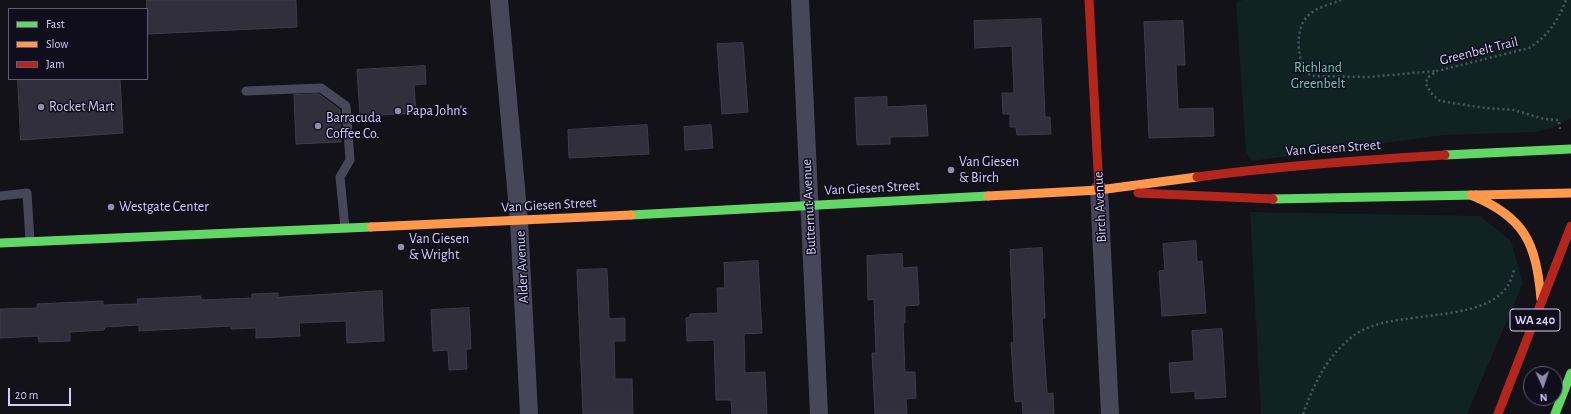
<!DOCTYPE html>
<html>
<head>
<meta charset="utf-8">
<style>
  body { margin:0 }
  #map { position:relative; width:1571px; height:414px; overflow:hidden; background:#121218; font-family:"Alegreya Sans",sans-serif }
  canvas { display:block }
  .legend { position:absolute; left:8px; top:8px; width:140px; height:72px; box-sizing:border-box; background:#100e1c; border:1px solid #5e5b74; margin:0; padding:5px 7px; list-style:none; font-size:12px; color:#d4cef9 }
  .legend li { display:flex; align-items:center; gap:8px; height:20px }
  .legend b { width:20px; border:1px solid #5e5b74 }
  .north { position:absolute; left:1523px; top:366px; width:40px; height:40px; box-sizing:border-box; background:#100e1c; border:1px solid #5e5b74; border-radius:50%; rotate:177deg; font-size:11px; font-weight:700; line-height:16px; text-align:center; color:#d4cef9 }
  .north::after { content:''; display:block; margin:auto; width:14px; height:18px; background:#908caa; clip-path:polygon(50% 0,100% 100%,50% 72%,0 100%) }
  .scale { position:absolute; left:8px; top:388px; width:63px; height:18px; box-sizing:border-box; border:2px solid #d4cef9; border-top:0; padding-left:5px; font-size:12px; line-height:14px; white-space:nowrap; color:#d4cef9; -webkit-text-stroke:3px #100e1c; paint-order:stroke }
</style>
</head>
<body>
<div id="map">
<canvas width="1571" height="414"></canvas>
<ul class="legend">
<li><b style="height:5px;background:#63d668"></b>Fast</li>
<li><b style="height:5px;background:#ff974d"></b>Slow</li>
<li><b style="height:5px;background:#b3261e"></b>Jam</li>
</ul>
<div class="north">N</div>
<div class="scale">20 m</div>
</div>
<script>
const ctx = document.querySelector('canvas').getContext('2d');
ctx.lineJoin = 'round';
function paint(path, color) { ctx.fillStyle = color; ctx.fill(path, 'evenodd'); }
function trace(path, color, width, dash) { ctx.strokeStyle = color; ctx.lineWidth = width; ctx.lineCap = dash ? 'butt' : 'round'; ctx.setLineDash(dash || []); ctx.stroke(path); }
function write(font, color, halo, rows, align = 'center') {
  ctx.font = font + ' "Alegreya Sans",sans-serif'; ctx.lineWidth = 3; ctx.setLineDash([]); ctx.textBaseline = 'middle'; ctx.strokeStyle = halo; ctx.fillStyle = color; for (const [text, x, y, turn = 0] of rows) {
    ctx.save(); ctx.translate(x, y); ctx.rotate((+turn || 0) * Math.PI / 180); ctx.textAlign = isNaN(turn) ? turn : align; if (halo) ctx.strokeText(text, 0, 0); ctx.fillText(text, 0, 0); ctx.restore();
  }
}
paint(new Path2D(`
  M 1242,0 L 1571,0 L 1571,118 L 1552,128 L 1536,132 L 1444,135 L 1252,161 L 1246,152 L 1236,3 Z
  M 1250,212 L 1480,216 L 1511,241 L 1523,283 L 1467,414 L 1261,414 Z`), '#112223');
const building = new Path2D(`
  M 147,0 L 296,0 L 297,27 L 147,34 Z
  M 1041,19 L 1045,117 L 1050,117 L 1051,134 L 1017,135 L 1016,127 L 1010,127 L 1010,114 L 1003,114 L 1002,93 L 1014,93 L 1012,46 L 975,48 L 974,21 Z
  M 1183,21 L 1185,65 L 1176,65 L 1178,109 L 1213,108 L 1214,136 L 1149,138 L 1144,22 Z
  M 743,43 L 748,112 L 722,114 L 717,44 Z
  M 425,66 L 426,84 L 414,85 L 416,113 L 360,116 L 357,70 Z
  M 18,79 L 120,79 L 123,133 L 21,140 Z
  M 319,94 L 340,110 L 341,142 L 296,144 L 294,95 Z
  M 887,97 L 887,107 L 926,105 L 928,136 L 890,137 L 890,144 L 857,145 L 855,98 Z
  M 647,125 L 649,154 L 569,158 L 568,130 Z
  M 711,125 L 713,148 L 685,150 L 684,127 Z
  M 1196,241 L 1197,262 L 1202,261 L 1206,313 L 1162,316 L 1159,271 L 1165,270 L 1163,244 Z
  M 1042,248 L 1045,318 L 1042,318 L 1047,394 L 1053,393 L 1054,414 L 1023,414 L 1022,401 L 1015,402 L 1011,343 L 1014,342 L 1010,250 Z
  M 902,254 L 903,268 L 917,267 L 919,305 L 905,306 L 905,323 L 903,323 L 905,372 L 915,372 L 916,398 L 906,399 L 907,414 L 875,414 L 872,353 L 876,353 L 874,299 L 868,300 L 867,256 Z
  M 758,261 L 762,333 L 744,334 L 745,373 L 765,372 L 767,414 L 732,414 L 731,400 L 716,400 L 714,340 L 687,341 L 686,318 L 690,317 L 690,314 L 718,313 L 717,288 L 725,288 L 724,263 Z
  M 607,269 L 609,319 L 625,318 L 625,341 L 614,341 L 615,379 L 632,379 L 633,414 L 583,414 L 577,270 Z
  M 382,291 L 384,341 L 347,343 L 346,321 L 299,323 L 300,336 L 256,338 L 256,328 L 231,329 L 231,326 L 139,331 L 139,325 L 105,327 L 104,330 L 70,332 L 70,341 L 39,342 L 38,336 L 0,338 L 0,309 L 37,308 L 37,304 L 103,301 L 103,305 L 138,304 L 137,299 L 201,296 L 201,300 L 252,298 L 252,294 L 278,293 L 278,297 Z
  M 469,308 L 471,349 L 466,349 L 467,369 L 449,370 L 448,350 L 433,351 L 431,310 Z
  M 1222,329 L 1226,397 L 1195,399 L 1195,391 L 1171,393 L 1169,363 L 1194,361 L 1192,331 Z`);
paint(building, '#312f3b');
trace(building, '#3f3c4b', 1);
trace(new Path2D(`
  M 1341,0 C 1331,4 1319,7 1311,13 C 1294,26 1297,54 1305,72 L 1312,76 L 1369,77 L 1435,71
  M 1560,129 L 1559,120 L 1544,119 L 1514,110 L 1485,108 L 1440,101 L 1431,93 L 1426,84 L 1427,78 L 1437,71 L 1529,48 C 1548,36 1558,21 1566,0
  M 1303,414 C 1314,384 1327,356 1353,336 C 1394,304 1504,331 1514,269`), '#4b5762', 2.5, [2, 3]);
trace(new Path2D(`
  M 246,91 L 321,88 L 346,106 L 350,160 L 340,177 L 345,228
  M 0,196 L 27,193 L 30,241`), '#484759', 9);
trace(new Path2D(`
  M 499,0 L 519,221 L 529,414
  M 800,0 L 819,414
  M 1099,190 L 1110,414`), '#484759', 18);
trace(new Path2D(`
  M 1445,155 L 1571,149
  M 1273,199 L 1476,195
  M 631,215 L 988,196
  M 0,243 L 371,227
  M 1555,414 L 1571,373`), '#63d668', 9);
trace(new Path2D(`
  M 1471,195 C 1525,217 1536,243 1541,299
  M 1476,195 L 1571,193
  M 988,196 L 1099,190 L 1197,177
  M 371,227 L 631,215`), '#ff974d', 9);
trace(new Path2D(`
  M 1089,0 L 1099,190
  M 1197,177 C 1279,166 1361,160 1445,155
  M 1138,193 L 1273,199
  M 1498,414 L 1571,226`), '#b3261e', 9);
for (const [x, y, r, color] of [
  [41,107,4,"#908caa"],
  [398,111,4,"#908caa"],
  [318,126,4,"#908caa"],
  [951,170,4,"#908caa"],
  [111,207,4,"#908caa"],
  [401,247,4,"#908caa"]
]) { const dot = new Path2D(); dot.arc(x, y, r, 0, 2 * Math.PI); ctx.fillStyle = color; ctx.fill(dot); trace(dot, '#100e1c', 1.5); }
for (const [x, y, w] of [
  [1535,320,50]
]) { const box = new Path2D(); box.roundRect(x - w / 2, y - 11, w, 22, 3); ctx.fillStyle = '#100e1c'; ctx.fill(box); trace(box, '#d4cef9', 1); }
write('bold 13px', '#d4cef9', null, [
  ["WA 240",1535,320]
]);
write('14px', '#d4cef9', '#100e1c', [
  ["Greenbelt Trail",1479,51,-14],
  ["Van Giesen Street",1333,148,-4],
  ["Van Giesen Street",872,188,-3],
  ["Van Giesen Street",549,205,-3],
  ["Butternut Avenue",809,207,-93],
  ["Birch Avenue",1100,207,-93],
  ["Alder Avenue",522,267,-93]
]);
write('14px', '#63d0b8', '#100e1c', [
  ["Richland",1318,68],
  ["Greenbelt",1318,84]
]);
write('14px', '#d4cef9', '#100e1c', [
  ["Rocket Mart",49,107],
  ["Papa John's",406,111],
  ["Barracuda",326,118],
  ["Coffee Co.",326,134],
  ["Van Giesen",959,162],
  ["& Birch",959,178],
  ["Westgate Center",119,207],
  ["Van Giesen",409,239],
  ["& Wright",409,255]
], 'left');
</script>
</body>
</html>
